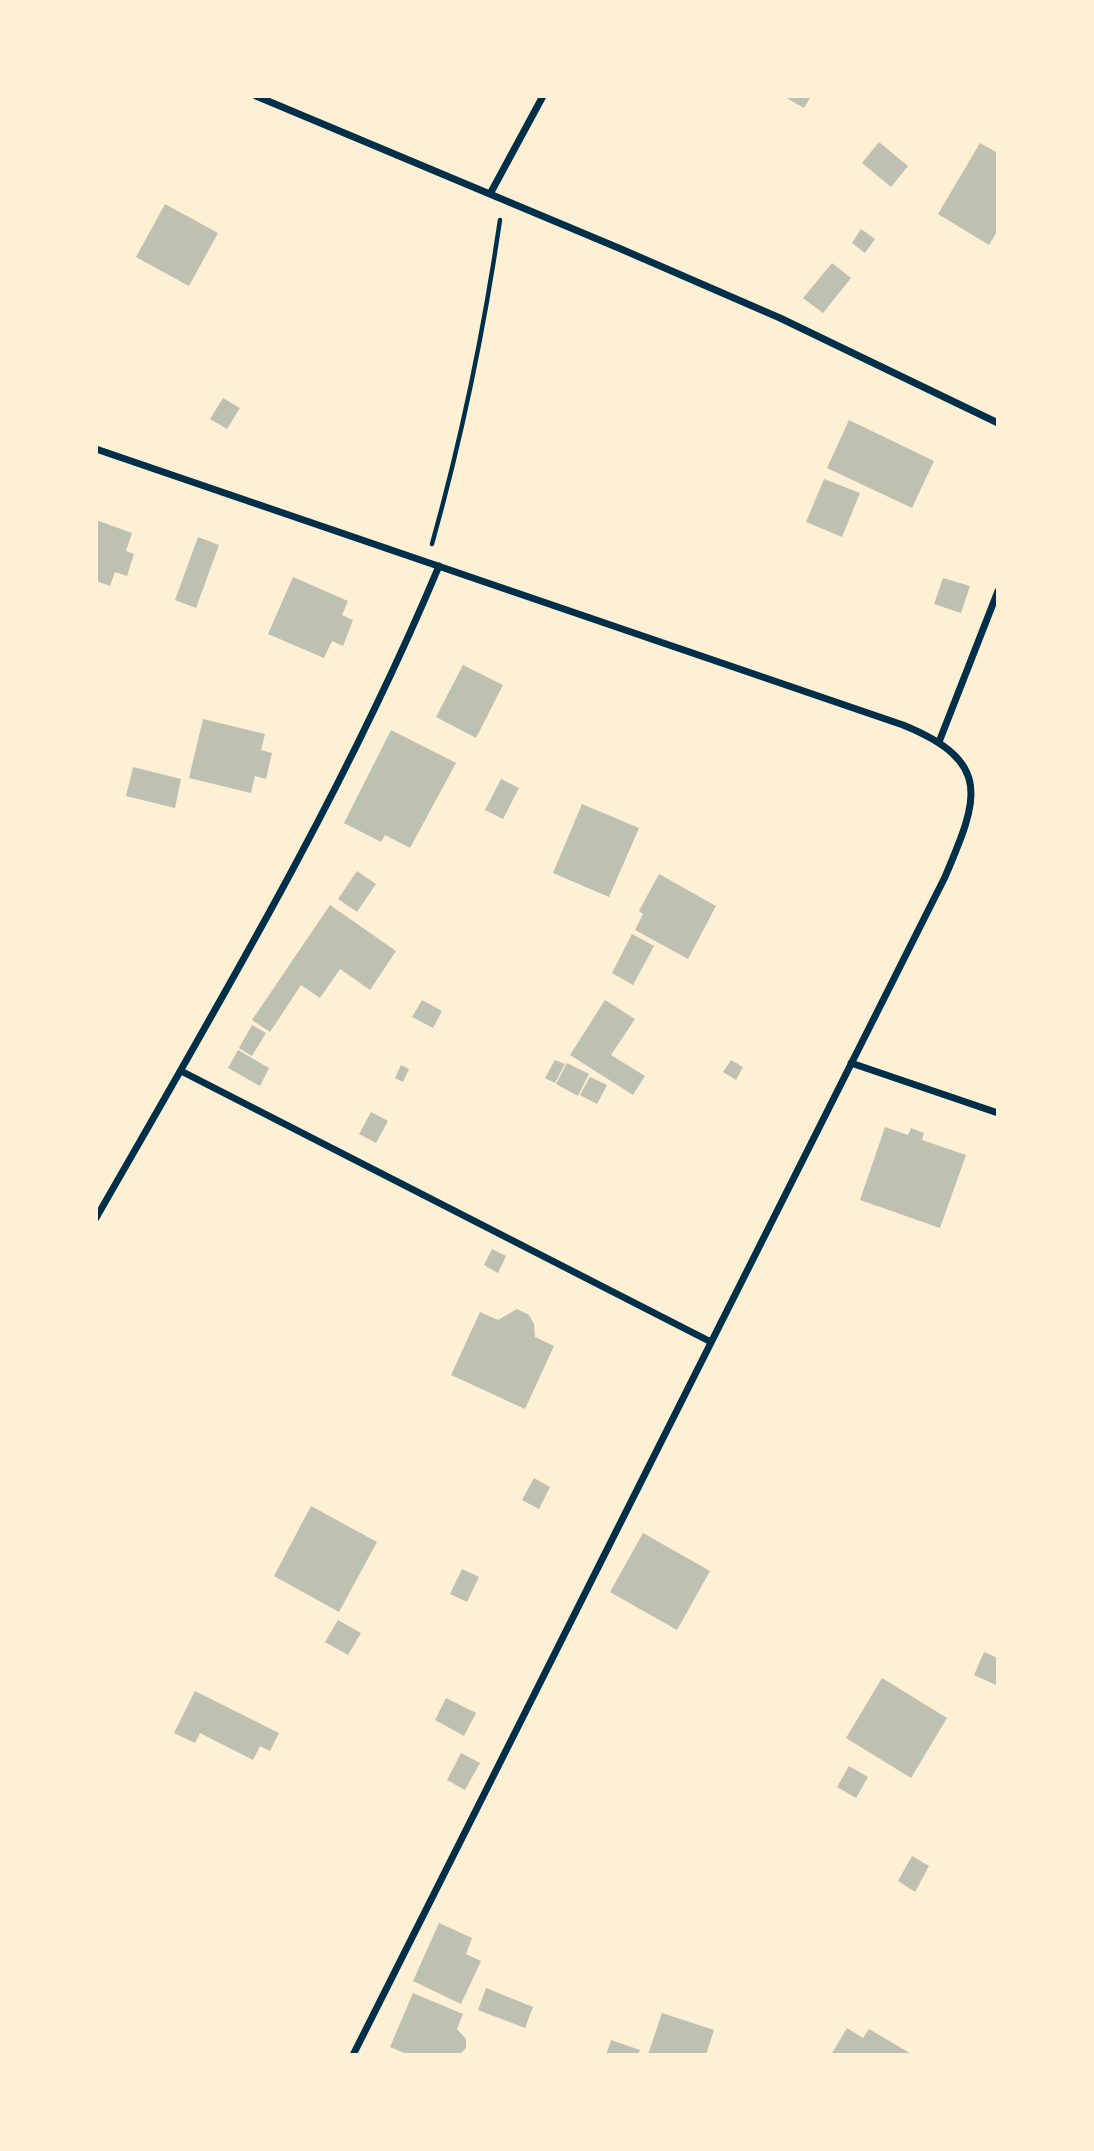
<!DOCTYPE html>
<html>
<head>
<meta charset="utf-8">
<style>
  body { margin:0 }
  #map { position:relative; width:1094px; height:2151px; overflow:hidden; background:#fdf0d5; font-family:"Nunito Sans",sans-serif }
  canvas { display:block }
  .frame { position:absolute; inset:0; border:98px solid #fdf0d5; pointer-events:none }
</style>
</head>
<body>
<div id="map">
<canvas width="1094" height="2151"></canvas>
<div class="frame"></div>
</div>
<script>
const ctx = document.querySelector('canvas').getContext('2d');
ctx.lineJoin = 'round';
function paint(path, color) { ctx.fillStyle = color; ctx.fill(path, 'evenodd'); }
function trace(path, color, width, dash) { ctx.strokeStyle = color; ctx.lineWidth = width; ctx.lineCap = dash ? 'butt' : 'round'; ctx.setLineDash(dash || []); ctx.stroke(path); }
paint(new Path2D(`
  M 783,96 L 811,96 L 804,108 Z
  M 879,142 L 908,166 L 891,187 L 862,163 Z
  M 980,143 L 998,153 L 998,230 L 989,245 L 938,214 Z
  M 165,204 L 218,233 L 189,286 L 136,257 Z
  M 861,229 L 875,239 L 865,253 L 852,243 Z
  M 832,263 L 851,278 L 823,313 L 803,298 Z
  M 223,398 L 240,408 L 227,429 L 210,419 Z
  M 849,420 L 934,461 L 912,508 L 827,468 Z
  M 824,479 L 860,493 L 842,537 L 806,522 Z
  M 96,520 L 132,533 L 126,551 L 134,554 L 127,576 L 115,572 L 110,586 L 96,581 Z
  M 198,537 L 219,545 L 196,608 L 175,600 Z
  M 293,577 L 348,601 L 342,615 L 353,620 L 343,646 L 332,641 L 324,658 L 268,634 Z
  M 943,578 L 970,586 L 961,613 L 934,604 Z
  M 463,665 L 503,685 L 476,738 L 436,717 Z
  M 203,719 L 265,734 L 261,750 L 272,753 L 266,779 L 255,776 L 251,793 L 189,778 Z
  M 391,730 L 456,763 L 410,848 L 385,835 L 381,842 L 344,823 Z
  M 133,767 L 181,779 L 175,808 L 126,796 Z
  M 501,779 L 519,788 L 503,819 L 485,810 Z
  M 582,804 L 639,828 L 609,897 L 553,873 Z
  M 357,871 L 376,884 L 357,912 L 338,899 Z
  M 659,874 L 716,906 L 688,959 L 635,930 L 643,914 L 639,911 Z
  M 330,905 L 396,951 L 370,990 L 340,969 L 320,998 L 301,985 L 270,1032 L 252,1020 Z
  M 632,934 L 654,946 L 633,985 L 612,973 Z
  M 422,1000 L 442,1011 L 433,1028 L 412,1017 Z
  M 605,1000 L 635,1019 L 611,1055 L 645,1076 L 633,1095 L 570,1055 Z
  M 252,1025 L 266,1033 L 252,1056 L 239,1048 Z
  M 238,1050 L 269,1068 L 260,1086 L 228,1068 Z
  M 555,1060 L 565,1064 L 555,1083 L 545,1078 Z
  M 731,1060 L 743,1067 L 736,1080 L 723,1072 Z
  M 567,1063 L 589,1074 L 578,1096 L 556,1084 Z
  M 401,1065 L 409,1069 L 403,1082 L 395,1078 Z
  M 590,1077 L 607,1085 L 597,1104 L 580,1095 Z
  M 371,1112 L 388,1121 L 376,1143 L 359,1134 Z
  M 885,1127 L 908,1135 L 911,1128 L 924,1133 L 922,1140 L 966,1155 L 940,1228 L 860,1200 Z
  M 492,1249 L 506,1256 L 498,1273 L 484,1265 Z
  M 517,1309 L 529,1315 L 534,1324 L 535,1337 L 554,1346 L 525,1409 L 451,1375 L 480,1312 L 498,1320 Z
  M 534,1478 L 550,1487 L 539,1509 L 522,1500 Z
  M 311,1506 L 377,1542 L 339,1612 L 274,1576 Z
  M 643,1533 L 710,1571 L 677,1630 L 610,1592 Z
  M 462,1569 L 479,1577 L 467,1602 L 450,1594 Z
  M 338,1620 L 361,1633 L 348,1655 L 325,1642 Z
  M 984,1652 L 998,1658 L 998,1686 L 974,1675 Z
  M 882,1678 L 947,1718 L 911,1778 L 846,1738 Z
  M 195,1691 L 279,1733 L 270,1751 L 260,1746 L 253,1760 L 200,1733 L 195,1743 L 174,1733 Z
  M 446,1698 L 476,1713 L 464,1736 L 435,1720 Z
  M 461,1753 L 480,1763 L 465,1790 L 447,1780 Z
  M 849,1766 L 868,1777 L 856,1798 L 837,1787 Z
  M 912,1856 L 929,1866 L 915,1892 L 898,1881 Z
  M 439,1923 L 472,1938 L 466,1954 L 481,1961 L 461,2004 L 413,1981 Z
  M 486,1988 L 533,2007 L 525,2028 L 478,2010 Z
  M 413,1993 L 463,2014 L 457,2029 L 466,2039 L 466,2048 L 461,2053 L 409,2055 L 390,2047 Z
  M 662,2013 L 714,2030 L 706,2055 L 648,2055 Z
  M 847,2028 L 863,2038 L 869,2029 L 913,2055 L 831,2055 Z
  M 611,2040 L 640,2050 L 638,2055 L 606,2055 Z`), '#bec0b2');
trace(new Path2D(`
  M 432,544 C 462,437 484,330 500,220`), '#003049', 4.5);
trace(new Path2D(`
  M 256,96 L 621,249 L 780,318 L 998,423
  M 490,194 L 543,96
  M 96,449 L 903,725 C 994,762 978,799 945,877 L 353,2055
  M 939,742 L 998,591
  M 851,1063 L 998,1113
  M 181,1071 L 711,1342
  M 96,1218 C 218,1005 344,793 439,566`), '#003049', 7);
</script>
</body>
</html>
